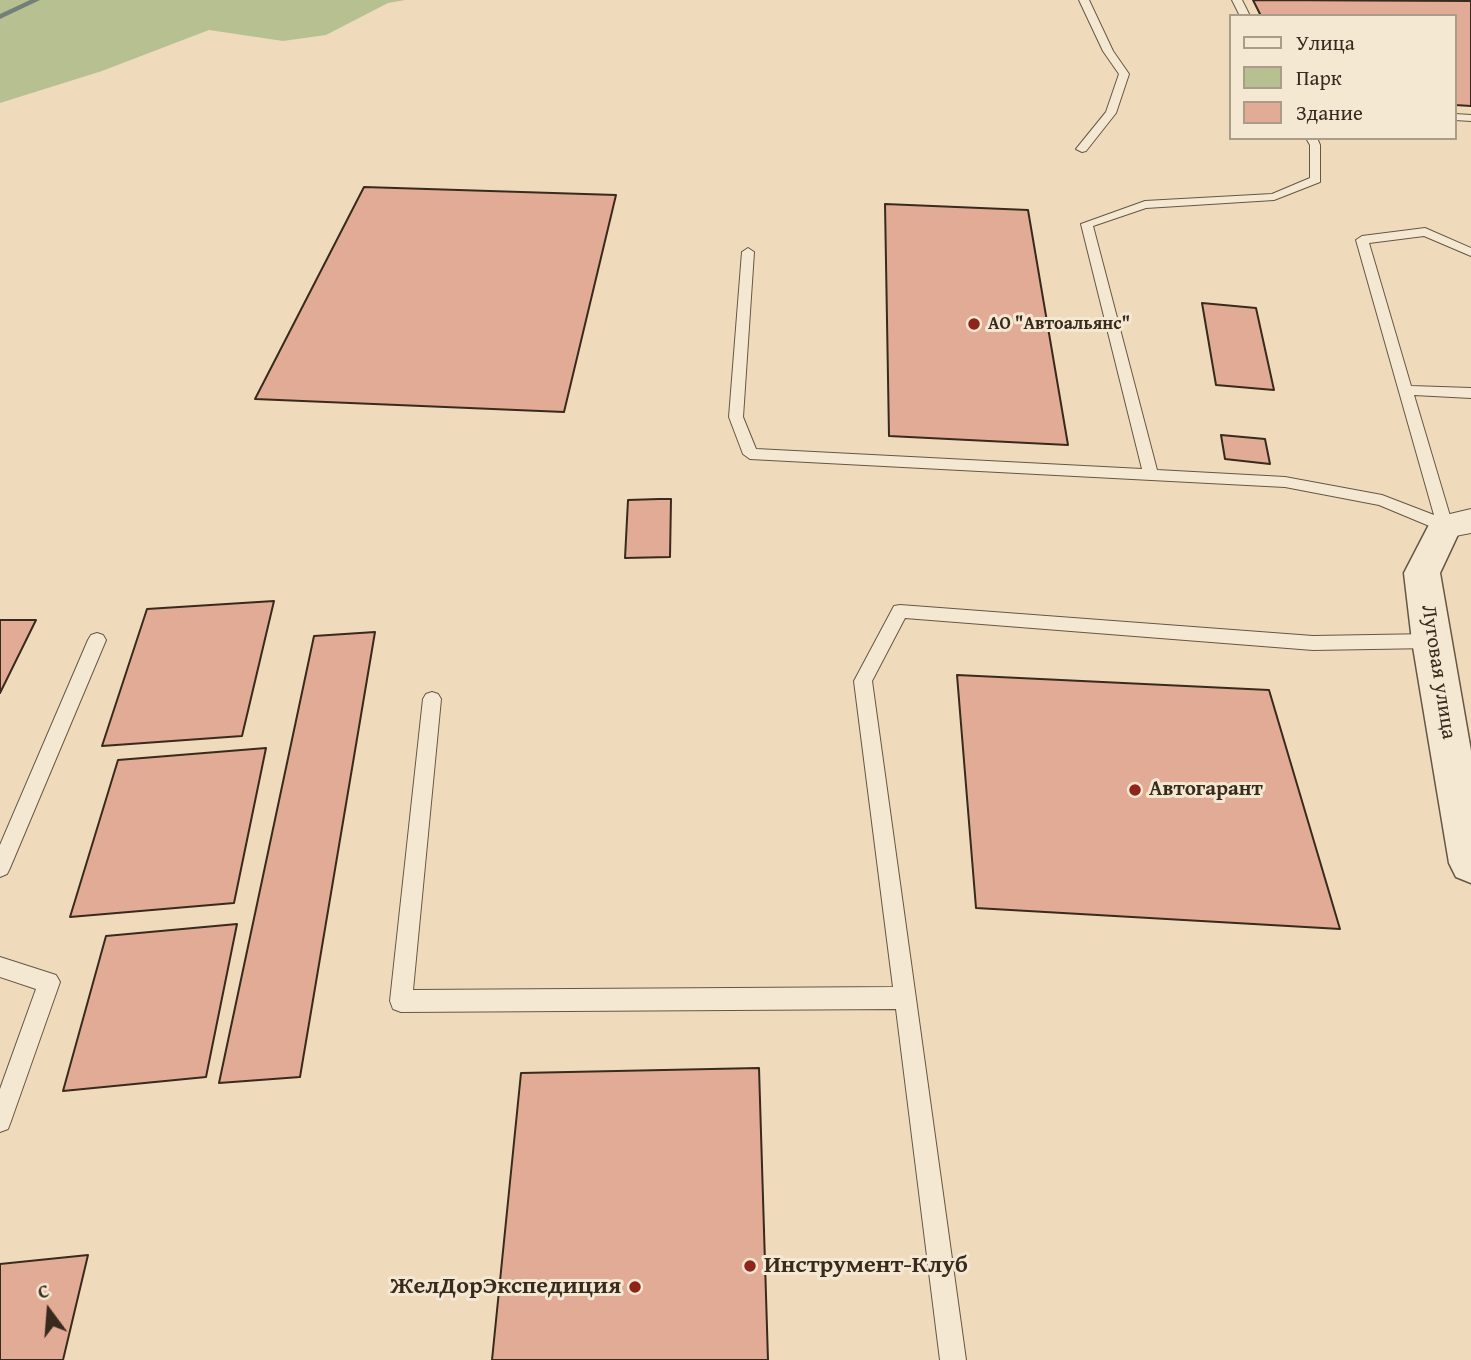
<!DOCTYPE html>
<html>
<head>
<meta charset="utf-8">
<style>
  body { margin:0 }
  #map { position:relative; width:1471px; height:1360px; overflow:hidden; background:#efdbbb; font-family:"Gentium Book Plus",serif }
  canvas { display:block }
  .legend { position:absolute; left:1229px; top:14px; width:228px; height:126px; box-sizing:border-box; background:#f5e8d3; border:2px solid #a99c8a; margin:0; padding:9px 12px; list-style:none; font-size:21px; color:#382a1d }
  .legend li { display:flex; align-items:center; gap:14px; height:35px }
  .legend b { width:35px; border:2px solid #a99c8a }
  .north { position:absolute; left:14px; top:1276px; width:70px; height:70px; -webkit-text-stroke:5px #f5e8d3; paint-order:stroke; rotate:344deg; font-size:19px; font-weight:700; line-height:28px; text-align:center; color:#382a1d }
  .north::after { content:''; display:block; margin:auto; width:24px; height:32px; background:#382a1d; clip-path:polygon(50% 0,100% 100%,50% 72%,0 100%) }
</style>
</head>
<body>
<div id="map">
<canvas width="1471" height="1360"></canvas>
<ul class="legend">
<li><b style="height:9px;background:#f5e8d3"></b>Улица</li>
<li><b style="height:19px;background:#b7c091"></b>Парк</li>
<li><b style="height:19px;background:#e2ab95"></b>Здание</li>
</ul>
<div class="north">С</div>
</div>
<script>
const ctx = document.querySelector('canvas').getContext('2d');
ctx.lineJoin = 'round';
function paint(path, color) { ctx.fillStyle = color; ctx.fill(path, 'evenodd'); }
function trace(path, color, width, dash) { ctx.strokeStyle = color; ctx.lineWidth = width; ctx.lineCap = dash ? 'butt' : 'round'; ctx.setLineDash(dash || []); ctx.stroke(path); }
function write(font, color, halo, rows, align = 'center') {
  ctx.font = font + ' "Gentium Book Plus",serif'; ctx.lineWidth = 6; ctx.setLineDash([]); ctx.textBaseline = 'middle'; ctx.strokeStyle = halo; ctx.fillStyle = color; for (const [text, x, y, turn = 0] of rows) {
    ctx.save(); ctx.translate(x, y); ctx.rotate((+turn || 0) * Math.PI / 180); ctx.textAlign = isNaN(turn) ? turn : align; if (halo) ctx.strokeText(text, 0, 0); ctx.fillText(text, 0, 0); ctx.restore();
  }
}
paint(new Path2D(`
  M 0,0 L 405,0 L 388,3 L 326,35 L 283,41 L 209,30 L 102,71 L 0,103 Z`), '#b7c091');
paint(new Path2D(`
  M 30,0 L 40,0 L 0,19 L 0,14 Z`), '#738079');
const building = new Path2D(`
  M 1253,0 L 1471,1 L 1471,106 L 1455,105 L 1455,16 L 1261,16 Z
  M 364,187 L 616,195 L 564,412 L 255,399 Z
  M 885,204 L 1028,210 L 1068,445 L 889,436 Z
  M 1202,303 L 1256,308 L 1274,390 L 1216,385 Z
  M 1221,435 L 1265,439 L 1270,464 L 1225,459 Z
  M 659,499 L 671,499 L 670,557 L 625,558 L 628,500 Z
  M 274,601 L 242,736 L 102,746 L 147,609 Z
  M 0,620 L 36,620 L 0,693 Z
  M 375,632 L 300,1077 L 219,1083 L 314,636 Z
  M 957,675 L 1269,690 L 1340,929 L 976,908 Z
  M 266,748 L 234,903 L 70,917 L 118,760 Z
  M 237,924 L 206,1077 L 63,1091 L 106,936 Z
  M 759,1068 L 768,1360 L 492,1360 L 521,1073 Z
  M 88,1255 L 63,1360 L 0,1360 L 0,1264 Z`);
paint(building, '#e2ab95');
trace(building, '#382a1d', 2);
const service = new Path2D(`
  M 1079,0 L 1089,0 L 1113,51 L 1129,74 L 1116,113 L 1086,151 L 1082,152 L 1076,149 L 1106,112 L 1119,74 L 1103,51 Z
  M 1232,0 L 1242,0 L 1250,16 L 1240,16 Z
  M 1455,114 L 1471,115 L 1471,121 L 1455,120 Z
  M 1306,138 L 1317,138 L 1320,145 L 1320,182 L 1274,200 L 1146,208 L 1093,226 L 1157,470 L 1285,477 L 1382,495 L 1434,515 L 1356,240 L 1362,236 L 1425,228 L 1471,248 L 1471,256 L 1424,236 L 1369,243 L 1411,386 L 1471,388 L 1471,398 L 1414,395 L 1453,526 L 1451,530 L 1439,530 L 1379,505 L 1285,487 L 750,459 L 743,454 L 729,417 L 742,252 L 748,248 L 754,252 L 743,417 L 756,449 L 1142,469 L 1081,224 L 1145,201 L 1272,194 L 1310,178 L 1310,145 Z
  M 900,605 L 1313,636 L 1431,634 L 1437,636 L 1440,641 L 1437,646 L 1431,648 L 1313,650 L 905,618 L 872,681 L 966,1360 L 940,1360 L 896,1009 L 401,1012 L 393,1009 L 390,1001 L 423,699 L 426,694 L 432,692 L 438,694 L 441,699 L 413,990 L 893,987 L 854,681 L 894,606 Z
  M 97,633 L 103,635 L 106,640 L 10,868 L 7,874 L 0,877 L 0,845 L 88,640 L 91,635 Z
  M 0,957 L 56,975 L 60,982 L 11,1121 L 8,1129 L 0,1132 L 0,1089 L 36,989 L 0,977 Z`);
const minor = new Path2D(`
  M 1471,509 L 1471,533 L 1445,538 L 1433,534 L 1429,526 L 1433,518 Z`);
const tertiary = new Path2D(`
  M 1445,513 L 1457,517 L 1462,526 L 1440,573 L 1471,751 L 1471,883 L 1456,877 L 1449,863 L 1412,641 L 1404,573 L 1433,517 Z`);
trace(service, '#665644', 2);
trace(minor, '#665644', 2);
trace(tertiary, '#665644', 3);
paint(service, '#f5e8d3');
paint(minor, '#f5e8d3');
paint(tertiary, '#f5e8d3');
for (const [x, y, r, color] of [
  [974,324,7,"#8f2418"],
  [1135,790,7,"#8f2418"],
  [750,1266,7,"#8f2418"],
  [635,1287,7,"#8f2418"]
]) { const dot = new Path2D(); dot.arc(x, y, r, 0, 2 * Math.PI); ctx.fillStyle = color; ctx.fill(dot); trace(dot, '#f5e8d3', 2.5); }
write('bold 18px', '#382a1d', '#f5e8d3', [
  ["АО \"Автоальянс\"",988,324]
], 'left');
write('21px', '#382a1d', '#f5e8d3', [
  ["Луговая улица",1438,672,81]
]);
write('bold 21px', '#382a1d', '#f5e8d3', [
  ["Автогарант",1149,790]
], 'left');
write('bold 24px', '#382a1d', '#f5e8d3', [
  ["Инструмент-Клуб",764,1266],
  ["ЖелДорЭкспедиция",621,1287,"right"]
], 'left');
</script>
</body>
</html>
